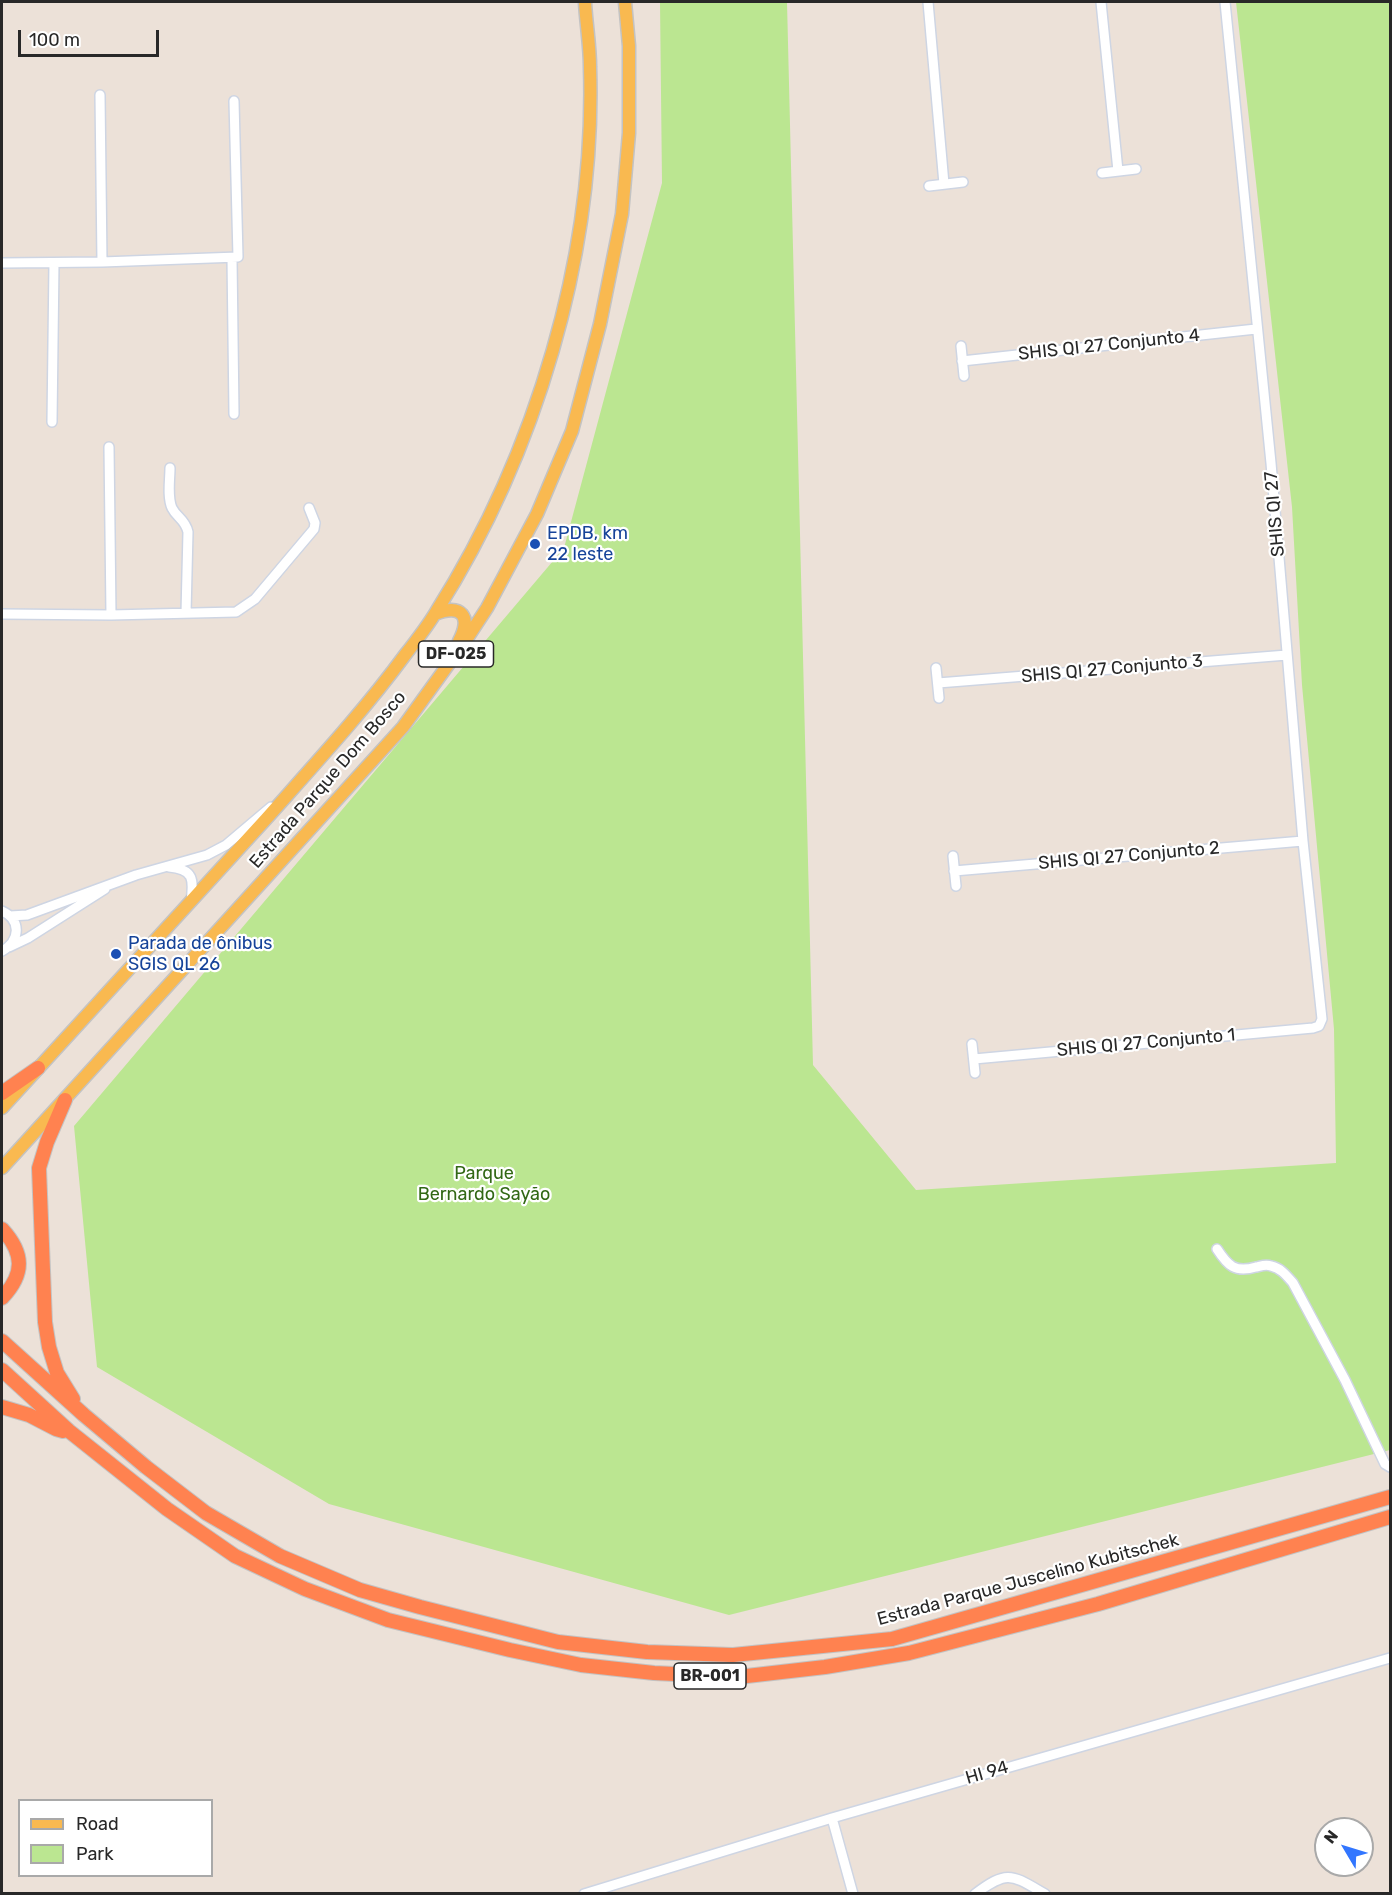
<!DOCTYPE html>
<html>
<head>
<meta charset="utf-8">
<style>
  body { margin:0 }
  #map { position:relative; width:1392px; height:1895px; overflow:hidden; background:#ece1d8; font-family:Rubik,sans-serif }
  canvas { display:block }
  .frame { position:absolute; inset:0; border:3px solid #282828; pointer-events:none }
  .legend { position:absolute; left:18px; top:1799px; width:195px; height:78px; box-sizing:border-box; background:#fff; border:2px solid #a9a9a9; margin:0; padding:8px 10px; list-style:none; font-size:18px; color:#282828 }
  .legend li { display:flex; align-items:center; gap:12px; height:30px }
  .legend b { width:30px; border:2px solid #a9a9a9 }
  .north { position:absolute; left:1314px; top:1817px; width:60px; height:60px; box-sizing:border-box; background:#fff; border:2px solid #a9a9a9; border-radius:50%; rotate:308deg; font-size:16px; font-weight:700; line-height:24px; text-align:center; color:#282828 }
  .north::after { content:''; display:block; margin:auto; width:21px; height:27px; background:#3276ff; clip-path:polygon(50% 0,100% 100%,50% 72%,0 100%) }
  .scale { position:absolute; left:18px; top:30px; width:141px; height:27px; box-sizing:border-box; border:3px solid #282828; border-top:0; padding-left:8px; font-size:18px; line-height:21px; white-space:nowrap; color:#282828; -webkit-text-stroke:4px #fff; paint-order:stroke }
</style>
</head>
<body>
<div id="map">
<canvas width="1392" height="1895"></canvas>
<div class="frame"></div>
<ul class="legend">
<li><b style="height:8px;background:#f9b950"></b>Road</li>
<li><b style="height:16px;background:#bbe691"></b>Park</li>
</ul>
<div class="north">N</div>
<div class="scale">100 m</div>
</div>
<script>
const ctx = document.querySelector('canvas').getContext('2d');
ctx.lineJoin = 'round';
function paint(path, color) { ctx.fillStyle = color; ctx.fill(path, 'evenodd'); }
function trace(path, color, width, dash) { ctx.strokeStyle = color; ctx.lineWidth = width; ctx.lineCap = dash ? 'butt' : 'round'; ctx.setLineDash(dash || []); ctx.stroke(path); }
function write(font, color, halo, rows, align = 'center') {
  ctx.font = font + ' Rubik,sans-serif'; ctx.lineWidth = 4.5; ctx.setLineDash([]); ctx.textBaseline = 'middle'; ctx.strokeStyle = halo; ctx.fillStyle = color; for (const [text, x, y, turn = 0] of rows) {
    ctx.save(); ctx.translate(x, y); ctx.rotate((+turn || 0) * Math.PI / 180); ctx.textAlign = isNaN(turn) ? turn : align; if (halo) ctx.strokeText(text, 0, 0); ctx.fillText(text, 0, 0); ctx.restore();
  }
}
paint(new Path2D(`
  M 660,2 L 787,2 L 813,1065 L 916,1190 L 1336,1163 L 1334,1029 L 1302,685 L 1292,507 L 1236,2 L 1390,2 L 1390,1450 L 729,1615 L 329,1504 L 97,1367 L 74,1126 L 564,548 L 662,183 Z`), '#bbe691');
const minor = new Path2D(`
  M 928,2 L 944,184
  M 1101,2 L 1118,171
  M 100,95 L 102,262
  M 1102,173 L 1136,169
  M 929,186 L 963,182
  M 232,258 L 234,414
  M 2,263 L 102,262 L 238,257 L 234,101
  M 961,346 L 964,376
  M 962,361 L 1256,329
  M 52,422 L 54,263
  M 109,447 L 111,615
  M 170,468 C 170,479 167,497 172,508 C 177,518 185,519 188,532 L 186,613
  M 2,614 L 111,615 L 236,612 L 255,599 L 314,529 L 315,523 L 309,508
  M 936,668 L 939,698
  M 938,683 L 1287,655
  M 953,856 L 956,886
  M 169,867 C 194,869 194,880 191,901
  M 954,871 L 1303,841
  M 2,911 C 22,920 20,941 2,951
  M 10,916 L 27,915 L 136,875 L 207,855 L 226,845 L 271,807
  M 9,947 L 28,938 L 105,889
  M 972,1044 L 975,1073
  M 974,1059 L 1313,1028 L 1319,1026 L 1322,1019 L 1303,841 L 1271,463 L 1225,2
  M 1217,1249 C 1228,1266 1235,1273 1256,1267 C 1261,1266 1266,1264 1271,1266 C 1281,1268 1287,1276 1293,1283 L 1345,1380 L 1385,1464 L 1390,1467
  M 832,1818 L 853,1894
  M 584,1894 L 832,1818 L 1390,1658
  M 975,1894 C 1008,1869 1012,1875 1045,1894`);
const major = new Path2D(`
  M 435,614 C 462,603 472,617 459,641
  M 2,1108 C 90,1012 178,916 266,819 C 314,765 363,712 405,655 C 416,641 427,627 436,612 C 536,454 596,254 590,67 C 590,45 586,23 585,2
  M 2,1168 L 403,727 L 466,640 L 487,608 L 537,514 L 572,431 L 600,324 L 622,214 L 629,133 L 629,46 L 625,2`);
const highway = new Path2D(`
  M 2,1093 L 38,1068
  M 65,1100 L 47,1142 L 39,1168 L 40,1194 L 45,1322 L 49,1347 L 57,1373 L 73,1399
  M 2,1229 C 24,1253 25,1274 2,1298
  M 2,1341 L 84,1415 L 146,1467 L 206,1513 L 280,1556 L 360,1590 L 420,1607 L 558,1642 L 647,1652 L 733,1655 L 892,1639 L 1390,1497
  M 2,1370 L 69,1431 L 167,1509 L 235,1556 L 305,1589 L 388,1620 L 510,1650 L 581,1665 L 654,1673 L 738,1677 L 825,1667 L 909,1653 L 1098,1604 L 1390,1517
  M 2,1407 L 29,1415 L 56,1429 L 63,1431`);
trace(minor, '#ced5e3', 12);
trace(major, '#c3c3c3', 15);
trace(highway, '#c3c3c3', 16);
trace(minor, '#fff', 9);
trace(major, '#f9b950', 12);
trace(highway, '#ff8250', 14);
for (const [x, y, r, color] of [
  [535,544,6,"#1a4fb4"],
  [116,954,6,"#1a4fb4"]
]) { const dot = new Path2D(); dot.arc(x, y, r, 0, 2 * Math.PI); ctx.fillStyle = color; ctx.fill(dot); trace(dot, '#fff', 2); }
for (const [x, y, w] of [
  [456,654,75],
  [710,1676,72]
]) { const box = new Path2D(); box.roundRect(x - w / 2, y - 13, w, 26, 4.5); ctx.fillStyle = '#fff'; ctx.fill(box); trace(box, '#282828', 1.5); }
write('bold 16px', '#282828', null, [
  ["DF-025",456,654],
  ["BR-001",710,1676]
]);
write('18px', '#282828', '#fff', [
  ["SHIS QI 27 Conjunto 4",1109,345,-6],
  ["SHIS QI 27",1275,514,-95],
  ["SHIS QI 27 Conjunto 3",1112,669,-5],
  ["Estrada Parque Dom Bosco",328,780,-49],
  ["SHIS QI 27 Conjunto 2",1129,856,-5],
  ["SHIS QI 27 Conjunto 1",1146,1043,-5],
  ["Estrada Parque Juscelino Kubitschek",1028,1580,-15],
  ["HI 94",987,1773,-16]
]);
write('18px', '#164399', '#fff', [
  ["EPDB, km",547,534],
  ["22 leste",547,555],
  ["Parada de ônibus",128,944],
  ["SGIS QL 26",128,965]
], 'left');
write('18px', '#326815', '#fff', [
  ["Parque",484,1174],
  ["Bernardo Sayão",484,1195]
]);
</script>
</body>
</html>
